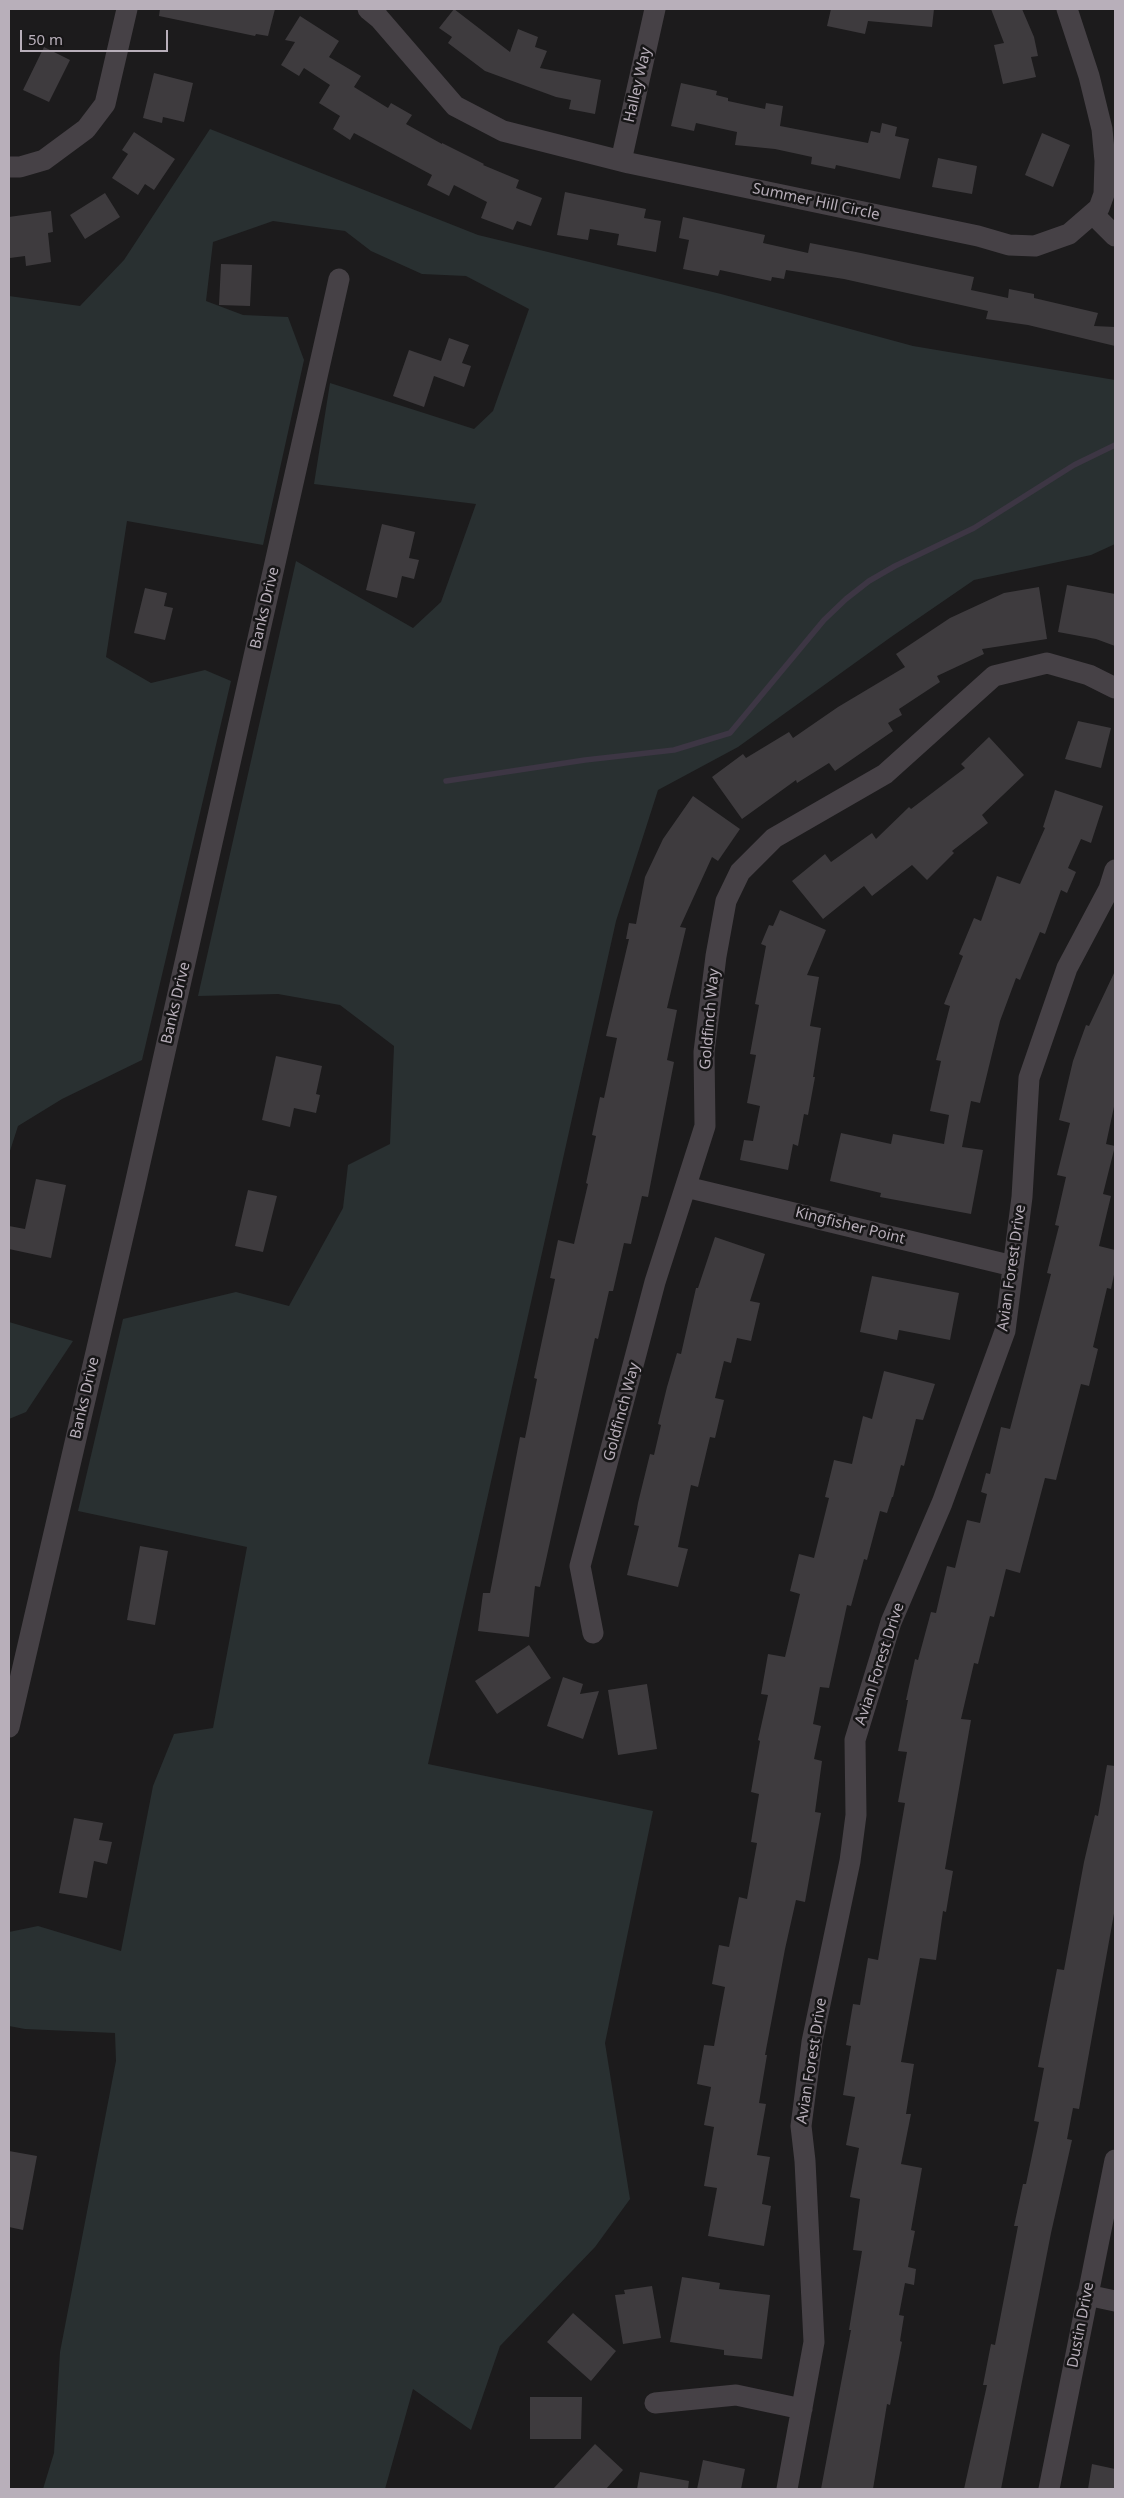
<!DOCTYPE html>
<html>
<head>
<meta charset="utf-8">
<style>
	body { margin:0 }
	#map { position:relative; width:1124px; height:2498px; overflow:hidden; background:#1c1b1c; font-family:"Noto Sans",sans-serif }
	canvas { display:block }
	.frame { position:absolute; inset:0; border:10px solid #b8afba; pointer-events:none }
	.scale { position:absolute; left:20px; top:30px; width:148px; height:22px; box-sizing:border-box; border:2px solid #b8afba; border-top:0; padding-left:6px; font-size:15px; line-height:18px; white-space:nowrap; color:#b8afba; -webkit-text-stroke:4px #171617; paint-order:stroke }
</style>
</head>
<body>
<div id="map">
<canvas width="1124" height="2498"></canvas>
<div class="frame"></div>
<div class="scale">50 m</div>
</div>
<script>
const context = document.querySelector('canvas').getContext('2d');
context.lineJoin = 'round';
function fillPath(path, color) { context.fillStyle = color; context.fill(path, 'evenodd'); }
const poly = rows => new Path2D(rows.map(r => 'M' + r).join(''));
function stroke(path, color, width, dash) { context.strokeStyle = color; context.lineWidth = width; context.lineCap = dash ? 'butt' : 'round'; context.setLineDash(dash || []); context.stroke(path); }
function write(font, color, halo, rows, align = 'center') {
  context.font = font + ' "Noto Sans",sans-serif'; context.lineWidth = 5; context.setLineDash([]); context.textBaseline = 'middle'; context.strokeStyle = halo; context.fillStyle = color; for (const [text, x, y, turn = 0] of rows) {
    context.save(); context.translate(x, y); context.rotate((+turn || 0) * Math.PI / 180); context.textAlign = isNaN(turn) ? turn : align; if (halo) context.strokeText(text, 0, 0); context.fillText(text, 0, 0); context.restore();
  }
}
const green = poly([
	[210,129,478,235,721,294,913,346,1115,380,1115,544,1091,555,974,580,891,637,738,747,658,790,616,921,428,1764,653,1811,605,2043,630,2199,595,2247,500,2346,471,2430,413,2389,385,2489,43,2489,54,2453,60,2352,116,2061,115,2033,25,2029,9,2026,9,1932,38,1926,121,1951,153,1786,174,1734,213,1728,247,1547,78,1511,123,1319,236,1292,289,1306,343,1208,348,1165,390,1144,394,1046,340,1005,278,994,198,996,296,561,413,628,441,602,476,504,314,484,330,383,474,429,493,411,529,309,466,276,422,274,371,251,345,231,273,221,213,242,206,301,243,315,288,317,304,360,263,545,127,521,106,657,151,683,205,670,231,681,142,1060,62,1099,18,1126,9,1154,9,296,80,306,124,260],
	[9,1322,73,1341,26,1412,9,1419]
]);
const stream = poly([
	[446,781,585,760,674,750,730,733,824,620,846,599,869,581,895,566,974,528,1074,465,1115,445]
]);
const building = poly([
	[160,9,275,9,268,36,256,34,255,36,159,16],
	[454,9,510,52,518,29,538,37,535,47,547,51,540,68,601,80,595,114,569,109,571,100,556,97,485,71,448,43,452,37,439,28],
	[831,9,934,9,932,27,868,21,865,34,827,26],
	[991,9,1022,9,1034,37,1038,56,1031,57,1036,77,1003,84,994,45,1004,43],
	[300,16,339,41,329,57,361,76,354,87,388,108,391,103,412,115,406,124,442,144,442,143,484,164,483,165,519,180,516,188,542,198,531,226,517,221,513,230,481,218,487,202,454,185,449,196,427,185,432,175,354,133,350,140,333,129,340,116,319,103,330,85,304,68,299,76,281,65,295,42,285,40],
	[44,47,70,60,49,102,23,90],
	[154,73,193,83,184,122,163,117,162,123,143,118],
	[681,83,717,91,716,95,728,98,728,101,765,109,766,103,783,106,780,126,868,143,871,131,880,133,882,123,897,127,895,136,909,139,900,179,836,165,835,169,811,164,812,157,775,149,735,145,737,132,696,123,694,131,671,126],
	[134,132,175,159,154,190,145,184,138,195,112,178,128,154,122,150],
	[1042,133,1070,145,1053,187,1025,175],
	[938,158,977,166,972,194,932,187],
	[565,192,646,209,644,218,661,221,656,252,617,245,619,234,590,229,588,240,557,235],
	[105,193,120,217,85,239,70,215],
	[51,211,53,232,48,233,51,262,26,266,25,256,10,258,9,217],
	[683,217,765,235,763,243,808,253,810,243,861,253,974,277,971,290,1008,298,1009,289,1034,294,1034,298,1098,313,1094,326,1115,327,1115,346,1028,325,986,319,988,311,844,279,786,270,784,279,772,277,771,281,720,270,718,276,683,269,689,240,679,238],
	[221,264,252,265,250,306,219,305],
	[449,338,469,345,462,363,471,366,464,387,434,376,424,407,393,396,409,350,441,361],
	[382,524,415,532,409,558,419,560,414,579,402,576,397,598,366,590],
	[1067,585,1115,594,1115,646,1096,639,1058,632],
	[1039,587,1047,639,982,649,984,654,937,676,940,682,899,709,902,715,888,723,893,731,835,771,829,763,797,783,796,780,742,819,712,777,743,754,746,758,789,732,793,738,838,707,905,667,896,654,950,618,1004,593],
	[145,588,167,593,164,606,173,608,165,640,134,633],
	[1078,721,1111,728,1101,768,1065,759],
	[989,737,1024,775,982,815,988,823,952,851,954,853,927,880,912,865,872,896,864,886,823,919,792,881,825,854,831,862,872,833,876,839,909,807,911,809,965,768,961,764],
	[1055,790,1103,806,1091,843,1081,839,1068,868,1076,872,1067,893,1061,890,1045,934,1040,932,1020,980,1016,978,1000,1021,980,1103,971,1101,962,1147,983,1150,971,1214,880,1197,881,1193,830,1181,841,1133,891,1144,893,1134,944,1144,949,1115,930,1111,941,1061,936,1060,950,1006,944,1004,963,956,959,954,974,918,981,921,997,876,1020,884,1045,828,1043,827],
	[693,796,740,829,718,861,712,857,680,927,686,928,667,1008,677,1010,667,1060,674,1062,648,1197,642,1196,631,1244,624,1243,613,1291,609,1291,598,1339,595,1338,540,1587,535,1586,529,1637,478,1631,483,1593,490,1593,520,1437,525,1438,537,1379,534,1378,555,1279,550,1278,558,1240,574,1244,588,1184,586,1183,596,1136,592,1135,600,1097,604,1098,617,1038,606,1036,629,939,626,939,629,923,636,924,645,877,663,839],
	[780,910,826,930,807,975,819,977,810,1026,821,1028,813,1077,815,1077,808,1115,804,1114,798,1146,793,1144,788,1170,740,1160,744,1140,753,1141,760,1106,747,1103,756,1055,750,1054,759,1005,755,1004,766,946,761,944,769,925,773,926],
	[1115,971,1115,1102,1106,1144,1115,1146,1103,1194,1111,1196,1099,1246,1115,1250,1115,1270,1111,1289,1107,1288,1093,1347,1098,1349,1089,1386,1081,1384,1056,1480,1045,1478,1020,1573,1006,1569,994,1617,990,1616,978,1664,974,1663,961,1719,971,1720,945,1869,953,1871,946,1912,943,1911,936,1960,920,1958,901,2062,914,2064,906,2114,911,2114,901,2164,922,2168,911,2230,915,2231,908,2267,916,2269,914,2285,905,2283,899,2315,904,2316,900,2341,902,2342,890,2405,887,2404,873,2489,821,2489,851,2330,849,2330,862,2251,853,2250,860,2199,850,2197,859,2148,846,2145,855,2097,843,2095,851,2046,846,2045,853,2004,860,2005,868,1958,878,1960,905,1803,898,1802,907,1752,898,1751,908,1700,906,1700,915,1659,918,1660,931,1612,936,1613,947,1566,955,1568,967,1520,980,1523,987,1494,981,1492,986,1473,990,1474,1001,1427,1010,1429,1051,1274,1047,1273,1059,1226,1055,1225,1066,1177,1057,1175,1070,1123,1059,1120,1073,1061,1086,1025,1089,1026],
	[276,1056,322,1066,316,1094,320,1095,316,1113,294,1108,290,1127,262,1120],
	[36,1179,66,1185,51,1258,9,1249,9,1226,25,1229],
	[248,1190,277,1196,263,1252,235,1246],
	[715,1237,765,1254,750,1301,760,1303,751,1341,737,1338,731,1363,724,1361,715,1398,724,1400,715,1438,710,1437,698,1487,691,1485,678,1547,688,1549,678,1587,627,1575,639,1526,634,1525,638,1503,650,1454,654,1455,661,1425,658,1424,667,1387,677,1353,681,1354,696,1288,698,1288],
	[872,1276,959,1293,950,1340,899,1330,897,1340,860,1332],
	[884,1371,935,1384,923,1420,916,1419,904,1466,901,1465,893,1497,892,1497,887,1513,880,1511,867,1560,864,1559,851,1606,847,1605,829,1688,820,1687,813,1724,821,1726,814,1759,822,1761,815,1812,821,1813,805,1902,796,1900,785,1949,765,2055,767,2055,759,2103,766,2104,757,2155,770,2157,762,2204,771,2206,764,2246,708,2236,717,2188,704,2186,714,2127,704,2125,711,2087,697,2084,704,2045,714,2046,725,1987,712,1984,719,1945,729,1947,739,1897,747,1899,757,1843,751,1842,759,1794,751,1792,760,1741,758,1740,768,1695,761,1694,768,1654,785,1657,800,1594,790,1591,799,1554,814,1558,829,1498,825,1497,834,1460,852,1464,863,1416,872,1419],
	[140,1546,168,1551,155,1625,127,1620],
	[529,1645,551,1678,497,1714,475,1681],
	[563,1677,583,1684,580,1694,599,1691,583,1739,547,1726],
	[647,1684,657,1749,618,1755,608,1690],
	[1107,1765,1115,1766,1115,1908,1079,2109,1073,2108,1067,2139,1072,2140,1051,2233,1001,2489,964,2489,987,2385,983,2385,991,2344,995,2345,1018,2226,1014,2226,1023,2184,1026,2184,1039,2122,1034,2121,1044,2068,1038,2067,1057,1969,1064,1970,1084,1862,1095,1815,1098,1816],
	[74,1818,103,1823,99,1840,112,1842,107,1864,94,1861,87,1898,59,1893],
	[9,2151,37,2156,23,2230,9,2227],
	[682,2277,720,2283,719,2289,770,2295,762,2359,724,2355,724,2350,670,2342],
	[652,2286,661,2338,623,2344,615,2295,625,2294,624,2290],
	[573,2313,616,2351,591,2381,547,2342],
	[530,2397,582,2397,581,2439,530,2439],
	[595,2444,623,2470,606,2489,553,2489],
	[703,2460,745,2469,741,2489,697,2489],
	[1092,2464,1115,2469,1115,2489,1088,2489],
	[640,2472,689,2481,688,2489,637,2489]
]);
const minor = poly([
	[368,9,379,18,455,106,503,131,629,163,978,236,1009,245,1035,246,1069,234,1099,208,1104,194,1105,161,1102,129,1089,76,1067,9],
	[621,161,655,9],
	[9,167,20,167,44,160,86,129,105,104,127,9],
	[1093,214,1115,236],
	[686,1187,1013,1266],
	[593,1633,580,1566,655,1282,705,1126,704,1052,716,956,726,901,740,872,774,838,885,774,994,676,1047,663,1089,675,1115,688],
	[9,1727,134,1189,339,279],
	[1087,2295,1115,2301],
	[655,2403,736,2395,802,2409],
	[787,2489,814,2342,805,2161,801,2126,812,2042,850,1861,856,1815,855,1740,891,1622,942,1503,1005,1331,1022,1197,1029,1078,1067,968,1109,889,1115,870],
	[1049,2489,1115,2160]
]);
const streetNames = [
	["Halley Way",638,85,-77],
	["Summer Hill Circle",816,202,12],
	["Banks Drive",265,608,-77],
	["Banks Drive",176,1003,-77],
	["Goldfinch Way",710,1019,-85],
	["Kingfisher Point",850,1226,14],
	["Avian Forest Drive",1012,1268,-82],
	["Banks Drive",85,1398,-77],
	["Goldfinch Way",622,1412,-75],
	["Avian Forest Drive",880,1664,-72],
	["Avian Forest Drive",812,2061,-81],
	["Dustin Drive",1081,2325,-79]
];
fillPath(green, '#293031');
stroke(stream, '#3d3644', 5.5);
fillPath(building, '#3e3b3e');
stroke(minor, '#464146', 21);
write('15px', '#b8afba', '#171617', streetNames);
</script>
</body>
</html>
